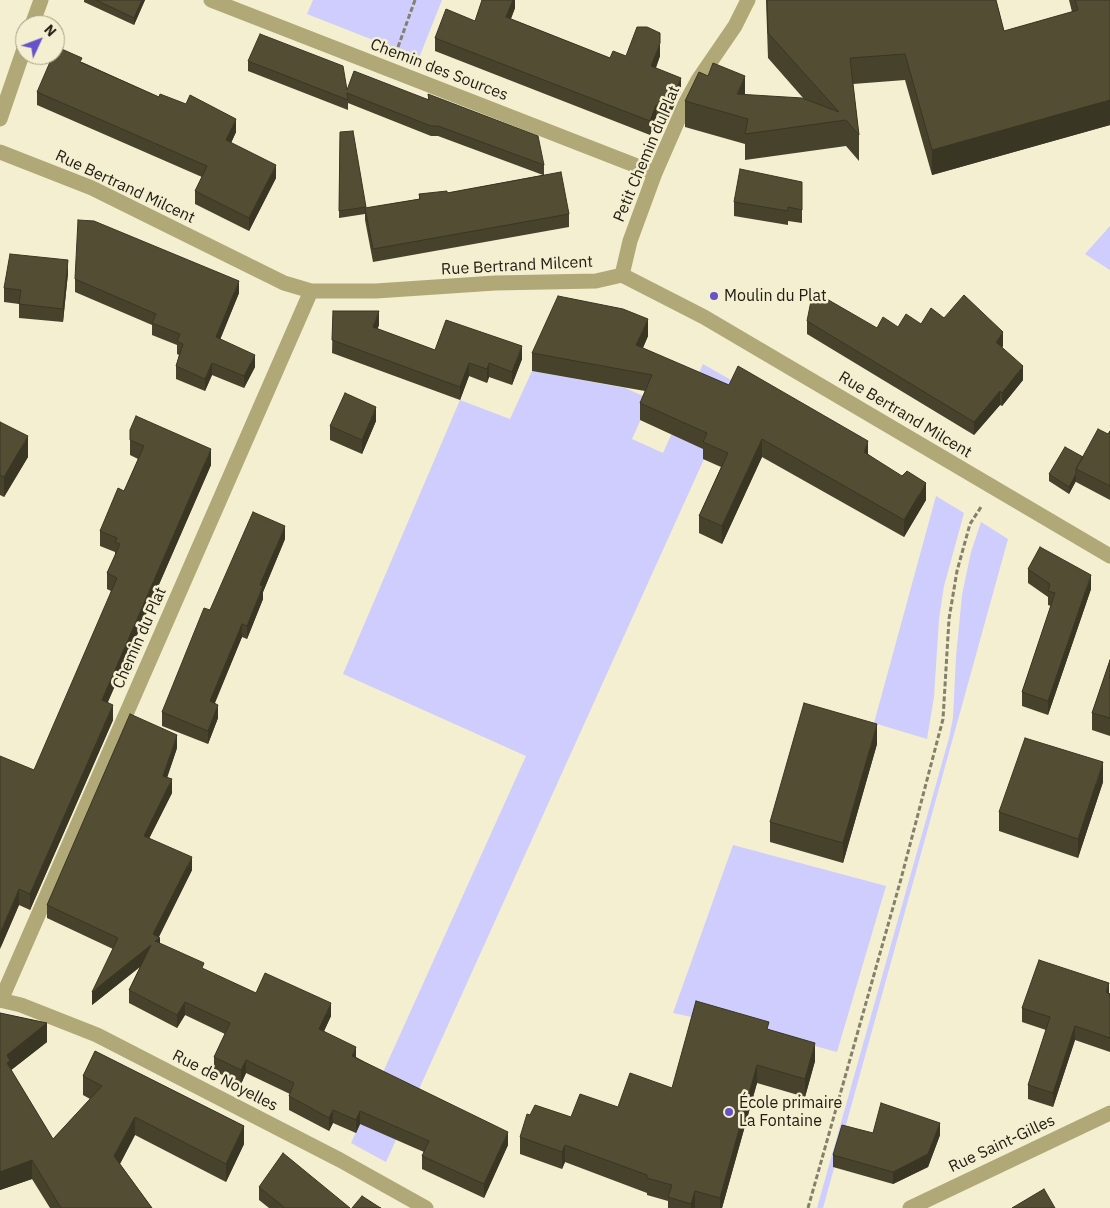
<!DOCTYPE html>
<html>
<head>
<meta charset="utf-8">
<style>
	body { margin:0 }
	#map { position:relative; width:1110px; height:1208px; overflow:hidden; background:#f3efd0; font-family:"IBM Plex Sans",sans-serif }
	canvas { display:block }
	.north { position:absolute; left:15px; top:15px; width:50px; height:50px; box-sizing:border-box; background:#f3efd0; border:1px solid #9f9c85; border-radius:50%; rotate:47deg; font-size:14px; font-weight:700; line-height:20px; text-align:center; color:#222015 }
	.north::after { content:''; display:block; margin:auto; width:18px; height:22px; background:#6752cb; clip-path:polygon(50% 0,100% 100%,50% 72%,0 100%) }
</style>
</head>
<body>
<div id="map">
<canvas width="1110" height="1208"></canvas>
<div class="north">N</div>
</div>
<script>
const context = document.querySelector('canvas').getContext('2d');
context.lineJoin = 'round';
function fillPath(path, color) { context.fillStyle = color; context.fill(path, 'evenodd'); }
const poly = rows => new Path2D(rows.map(r => 'M' + r).join(''));
function stroke(path, color, width, dash) { context.strokeStyle = color; context.lineWidth = width; context.lineCap = dash ? 'butt' : 'round'; context.setLineDash(dash || []); context.stroke(path); }
function write(font, color, halo, rows, align = 'center') {
  context.font = font + ' "IBM Plex Sans",sans-serif'; context.lineWidth = 5; context.setLineDash([]); context.textBaseline = 'middle'; context.strokeStyle = halo; context.fillStyle = color; for (const [text, x, y, turn = 0] of rows) {
    context.save(); context.translate(x, y); context.rotate((+turn || 0) * Math.PI / 180); context.textAlign = isNaN(turn) ? turn : align; if (halo) context.strokeText(text, 0, 0); context.fillText(text, 0, 0); context.restore();
  }
}
const green = poly([
	[313,0,442,0,419,58,307,14],
	[1110,226,1110,270,1085,254],
	[703,364,738,384,386,1162,351,1143,526,756,343,674,460,400,510,419,532,371,625,388,650,399,632,439,663,453],
	[936,496,964,513,944,586,939,619,934,697,927,739,874,723],
	[981,522,1008,539,823,1208,817,1208,949,738,953,718,956,657,962,595,971,552],
	[733,845,886,886,837,1052,771,1034,673,1013]
]);
const path = poly([
	[398,47,415,0],
	[808,1208,901,879,943,719,949,619,957,571,970,524,981,507]
]);
const minor = poly([
	[211,0,655,173],
	[32,25,41,0],
	[0,119,25,46],
	[0,152,92,188,284,283,311,291,376,291,495,283,596,281,622,275,704,317,1110,556],
	[622,275,630,241,655,173,686,102,698,80,735,26,748,0],
	[1,1000,311,291],
	[910,1208,1110,1113]
]);
const tertiary = poly([
	[0,1000,21,1005,97,1035,340,1160,426,1208]
]);
const wall = poly([
	[84,0,145,0,134,25,84,2],
	[515,0,515,8,511,19,610,58,626,56,660,56,656,68,681,91,667,121,656,118,650,135,435,51,435,38,475,21],
	[766,0,996,0,1004,31,1072,12,1069,0,1110,0,1110,125,932,175,905,80,853,84,859,135,859,161,846,146,745,160,745,144,685,127,685,101,745,95,804,99,768,58],
	[248,61,347,90,428,99,428,94,544,165,544,175,569,214,569,227,373,262,365,220,365,214,339,218,340,132,366,208,419,199,419,194,447,193,543,175,438,136,431,136,348,103,348,110,248,71],
	[82,62,236,132,231,143,276,178,249,231,195,204,195,191,202,177,37,105,37,92],
	[802,182,802,223,788,221,788,225,734,216,734,202],
	[68,273,63,322,19,318,19,304,4,302,4,288],
	[75,279,239,293,220,339,255,367,244,388,212,375,205,391,176,379,176,366,179,355,177,354,177,345,152,335,152,325,75,292],
	[333,311,379,325,377,329,435,350,522,359,512,385,489,377,487,383,469,376,460,400,332,353],
	[944,318,1003,346,1002,347,1023,380,1002,406,1000,405,974,435,807,334,807,321,877,328,898,327,921,324],
	[648,336,643,348,868,454,926,500,904,537,762,457,722,544,699,533,699,516,721,467,703,459,703,449,640,420,640,403,645,391,532,371,532,353],
	[376,421,362,454,330,440,330,426],
	[0,422,28,457,4,497,0,495],
	[1110,431,1110,500,1076,482,1076,481,1069,494,1049,481,1049,474,1083,457,1108,434],
	[130,440,211,465,108,702,113,720,30,910,19,905,0,949,111,591,107,589,107,573,115,557,115,552,100,546,100,531,124,491,138,459,130,455],
	[285,539,263,592,263,599,247,639,242,637,215,703,218,718,208,744,162,726,162,712,210,610],
	[1028,569,1091,589,1048,715,1022,706,1022,692,1051,606,1048,605,1048,597,1028,583],
	[1110,660,1110,736,1092,730,1092,713],
	[877,744,843,863,770,842,770,822],
	[177,748,167,778,172,793,149,838,192,870,159,937,160,944,204,970,256,993,331,1016,324,1031,356,1057,508,1145,484,1198,422,1169,422,1156,424,1152,360,1124,356,1133,333,1123,329,1131,289,1110,289,1096,290,1094,246,1073,241,1084,214,1071,214,1057,225,1034,185,1015,177,1028,129,1003,129,990,140,967,92,1005,113,949,47,918,47,905],
	[1103,782,1078,858,999,831,999,812],
	[1109,993,1110,994,1110,1052,1075,1040,1053,1107,1028,1099,1028,1085,1046,1030,1022,1022,1022,1008],
	[0,1013,47,1023,47,1042,11,1070,53,1139,90,1099,83,1095,83,1076,95,1051,244,1126,244,1144,226,1182,135,1135,120,1164,152,1208,50,1208,32,1179,0,1190],
	[769,1030,815,1061,805,1097,757,1083,722,1208,668,1208,668,1201,647,1195,647,1193,565,1162,562,1169,520,1154,520,1137,530,1115,571,1117,618,1107,672,1088],
	[873,1133,940,1135,928,1167,893,1184,833,1167,833,1155],
	[259,1187,350,1208,269,1208,259,1200]
]);
const shadedWall = poly([
	[142,0,145,0,134,25,134,18],
	[513,0,515,0,515,8,506,30,506,17],
	[660,43,660,56,651,79,651,66],
	[745,76,745,102,737,94],
	[681,78,681,91,667,121,667,108],
	[1110,100,1110,125,932,175,932,150],
	[656,105,656,118,650,135,650,121],
	[236,119,236,132,226,154,226,140],
	[276,165,276,178,249,231,249,218],
	[68,260,68,273,63,322,63,309],
	[239,281,239,293,216,350,216,337],
	[379,311,379,325,373,341,373,327],
	[648,319,648,336,636,363,636,345],
	[1003,332,1003,346,996,355,996,342],
	[522,346,522,359,512,385,512,372],
	[255,355,255,367,244,388,244,376],
	[212,363,212,375,205,391,205,379],
	[469,363,469,376,460,400,460,387],
	[489,363,489,377,487,383,487,369],
	[1023,366,1023,380,1002,406,1002,393],
	[1000,391,1000,405,974,435,974,422],
	[376,407,376,421,362,454,362,440],
	[28,436,28,457,4,497,4,477],
	[762,439,762,457,722,544,722,526],
	[868,441,868,459,864,452],
	[211,449,211,465,102,715,102,700],
	[1076,474,1076,481,1069,494,1069,487],
	[926,483,926,500,904,537,904,520],
	[285,526,285,539,263,592,263,599,247,639,247,626,260,585],
	[1091,575,1091,589,1048,715,1048,701],
	[242,624,242,637,210,714,210,701],
	[113,705,113,720,30,910,30,894],
	[218,705,218,718,208,744,208,731],
	[877,724,877,744,843,863,843,843],
	[177,735,177,748,163,789,163,776],
	[1103,762,1103,782,1078,858,1078,839],
	[172,779,172,793,144,849,144,836],
	[192,857,192,870,157,940,160,938,160,951,155,943,153,934],
	[19,889,19,905,0,949,0,933],
	[151,945,151,958,92,1005,92,992],
	[1109,983,1109,997,1106,992],
	[185,1002,185,1015,177,1028,177,1015],
	[331,1003,331,1016,319,1042,319,1029],
	[47,1023,47,1042,10,1071,7,1082,7,1055],
	[1075,1026,1075,1040,1053,1107,1053,1093],
	[815,1043,815,1061,805,1097,805,1079],
	[356,1047,356,1060,352,1056],
	[246,1060,246,1073,241,1084,241,1070],
	[757,1065,757,1083,722,1208,720,1208,720,1198],
	[333,1110,333,1123,329,1131,329,1118],
	[360,1111,360,1124,356,1133,356,1120],
	[135,1117,135,1135,114,1175,114,1156],
	[940,1123,940,1135,928,1167,893,1184,893,1172],
	[244,1126,244,1144,226,1182,226,1164],
	[508,1132,508,1145,484,1198,484,1184],
	[565,1145,565,1162,562,1169,562,1152],
	[32,1160,32,1179,0,1190,0,1172],
	[695,1191,695,1208,691,1208,691,1204]
]);
const building = poly([
	[96,0,142,0,134,18,96,0],
	[482,0,513,0,506,17,610,58,613,51,626,56,637,27,647,27,660,33,660,43,651,66,681,78,667,108,656,105,650,121,435,38,446,9,475,21,482,0],
	[767,0,996,0,1004,31,1078,10,1075,0,1110,0,1110,100,932,150,905,54,850,58,859,135,846,120,745,134,748,119,685,101,699,72,708,76,713,63,745,76,737,94,802,98,839,112,768,33,767,0],
	[260,34,343,66,347,90,354,71,429,100,428,94,538,136,544,165,438,126,431,126,347,93,348,100,248,61,260,34],
	[57,47,82,58,80,62,159,97,160,94,186,104,190,95,236,119,226,140,276,165,249,218,195,191,207,166,37,92,53,55,55,55,55,51,57,47],
	[353,131,366,207,339,211,340,132,353,131],
	[740,169,802,182,802,210,788,207,788,211,734,202,740,169],
	[561,172,569,214,373,249,365,208,420,199,419,194,447,191,447,193,561,172],
	[78,220,94,221,239,281,216,337,255,355,244,376,212,363,205,379,176,366,183,344,177,341,180,334,152,323,156,314,75,279,78,220],
	[10,254,68,260,63,309,19,304,21,290,4,288,10,254],
	[813,291,877,328,883,317,898,327,906,314,921,324,931,308,944,318,964,295,1003,332,996,342,1023,366,1002,393,1000,391,974,422,807,321,813,291],
	[558,296,623,309,648,319,636,345,729,385,738,366,868,441,864,452,902,476,907,471,926,483,904,520,762,439,722,526,699,516,728,453,703,442,707,433,640,403,652,375,532,353,558,296],
	[333,311,379,311,373,327,435,350,446,320,522,346,512,372,489,363,487,369,469,363,460,387,332,340,333,311],
	[345,393,376,407,362,440,330,426,345,393],
	[136,416,211,449,102,700,113,705,30,894,19,889,0,933,0,756,34,770,117,578,107,573,120,544,115,542,117,538,100,531,118,488,124,491,144,446,130,440,130,430,136,416],
	[0,422,28,436,4,477,0,475,0,422],
	[1098,429,1108,434,1110,431,1110,486,1076,469,1098,429],
	[1065,447,1083,457,1076,469,1076,474,1069,487,1049,474,1065,447],
	[253,512,285,526,260,585,263,586,247,626,242,624,210,701,218,705,208,731,162,712,204,608,210,610,253,512],
	[1040,547,1091,575,1048,701,1022,692,1055,593,1048,591,1050,584,1028,569,1040,547],
	[1110,660,1110,718,1092,713,1110,660],
	[804,703,877,724,843,843,770,822,804,703],
	[130,714,177,735,163,776,172,779,144,836,192,857,153,934,160,938,155,941,204,963,202,968,256,993,265,973,331,1003,319,1029,356,1047,352,1056,508,1132,484,1184,422,1156,429,1141,360,1111,356,1120,333,1110,329,1118,289,1096,294,1083,246,1060,241,1070,214,1057,230,1023,185,1002,177,1015,129,990,151,945,92,992,118,938,47,905,130,714],
	[1025,738,1103,762,1078,839,999,812,1025,738],
	[1039,960,1109,983,1106,992,1110,994,1110,1038,1075,1026,1053,1093,1028,1085,1050,1017,1022,1008,1039,960],
	[696,1001,769,1022,767,1029,815,1043,805,1079,757,1065,720,1198,695,1191,691,1204,668,1197,672,1185,647,1178,647,1175,565,1145,562,1152,520,1137,527,1114,530,1115,535,1105,571,1117,580,1094,618,1107,630,1073,672,1088,696,1001],
	[0,1013,47,1023,7,1055,10,1061,7,1063,53,1139,102,1086,83,1076,95,1051,244,1126,226,1164,135,1117,114,1156,152,1208,61,1208,32,1160,0,1172,0,1013],
	[881,1103,940,1123,928,1154,893,1172,833,1155,842,1125,873,1133,881,1103],
	[283,1153,350,1208,285,1208,259,1187,283,1153],
	[1044,1189,1055,1208,1012,1208,1044,1189],
	[362,1196,379,1207,381,1208,352,1208,362,1196]
]);
const markers = [
	[714,296,5,"#6752cb"],
	[729,1112,5,"#6752cb"]
];
const streetNames = [
	["Chemin des Sources",439,70,21],
	["Petit Chemin du Plat",647,154,-67],
	["Rue Bertrand Milcent",125,187,25],
	["Rue Bertrand Milcent",517,266,-3],
	["Rue Bertrand Milcent",905,415,31],
	["Chemin du Plat",140,638,-66],
	["Rue de Noyelles",225,1081,27],
	["Rue Saint-Gilles",1002,1144,-25]
];
const poiNames = [
	["Moulin du Plat",724,296],
	["École primaire",739,1103],
	["La Fontaine",739,1121]
];
fillPath(green, '#cecdfe');
stroke(path, '#83806c', 3, [5, 2.5]);
stroke(minor, '#b0a877', 15);
stroke(tertiary, '#b0a877', 15);
fillPath(wall, '#47422c');
fillPath(shadedWall, '#393624');
fillPath(building, '#524d33');
stroke(building, '#393624', 1);
for (const [x, y, r, color] of markers) { const dot = new Path2D(); dot.arc(x, y, r, 0, 2 * Math.PI); context.fillStyle = color; context.fill(dot); stroke(dot, '#f3efd0', 2); }
write('16px', '#222015', '#f3efd0', streetNames);
write('16px', '#222015', '#f3efd0', poiNames, 'left');
</script>
</body>
</html>
